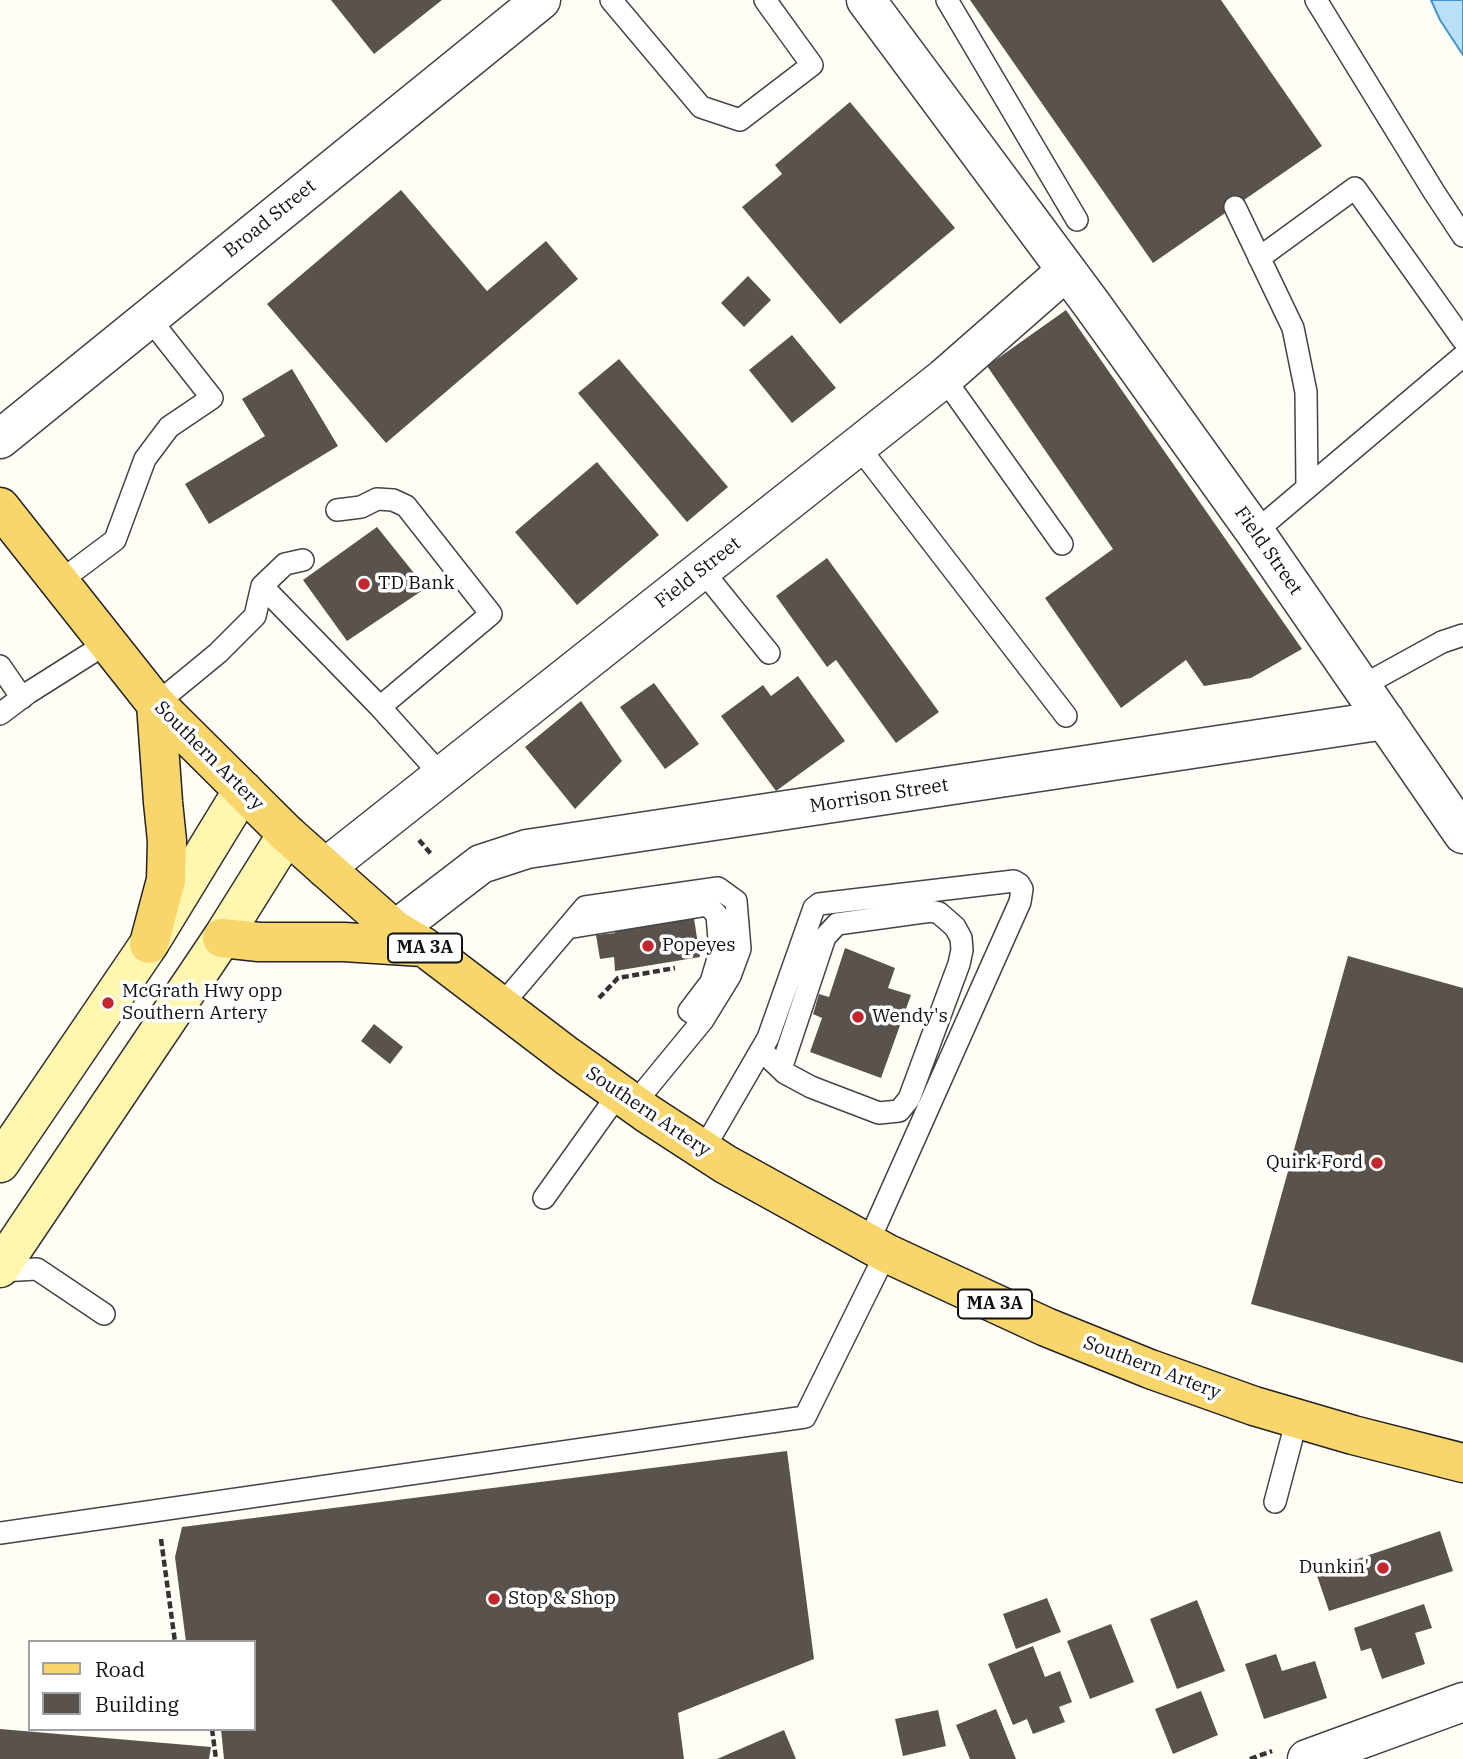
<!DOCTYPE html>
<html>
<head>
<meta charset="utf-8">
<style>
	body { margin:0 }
	#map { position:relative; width:1463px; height:1759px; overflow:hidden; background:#fffdf5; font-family:"IBM Plex Serif",serif }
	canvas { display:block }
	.legend { position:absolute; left:28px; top:1640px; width:228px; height:91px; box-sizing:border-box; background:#fff; border:2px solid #a0a0a0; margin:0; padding:9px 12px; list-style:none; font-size:21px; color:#111 }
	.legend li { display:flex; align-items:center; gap:14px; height:35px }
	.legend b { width:35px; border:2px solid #a0a0a0 }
</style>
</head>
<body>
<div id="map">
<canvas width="1463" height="1759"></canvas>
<ul class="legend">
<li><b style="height:9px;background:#f9d66b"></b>Road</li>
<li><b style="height:19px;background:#5a524d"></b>Building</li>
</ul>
</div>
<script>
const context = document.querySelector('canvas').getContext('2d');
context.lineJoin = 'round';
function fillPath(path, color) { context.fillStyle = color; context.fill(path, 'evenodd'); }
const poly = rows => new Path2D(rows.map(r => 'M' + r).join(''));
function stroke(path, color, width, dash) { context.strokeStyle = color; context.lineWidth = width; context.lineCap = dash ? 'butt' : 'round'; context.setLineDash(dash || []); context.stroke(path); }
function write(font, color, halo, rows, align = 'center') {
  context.font = font + ' "IBM Plex Serif",serif'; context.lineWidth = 7; context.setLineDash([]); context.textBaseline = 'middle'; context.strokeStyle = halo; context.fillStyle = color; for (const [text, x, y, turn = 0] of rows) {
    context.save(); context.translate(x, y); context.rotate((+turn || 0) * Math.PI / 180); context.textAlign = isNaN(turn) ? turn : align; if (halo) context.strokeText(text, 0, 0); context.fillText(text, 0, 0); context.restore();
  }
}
const water = poly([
	[1431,0,1463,0,1463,55,1440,20,1431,0]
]);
const building = poly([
	[331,0,442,0,374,54],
	[970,0,1221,0,1322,146,1153,263],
	[850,102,955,228,840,324,742,207,782,174,775,165],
	[401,190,487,291,546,241,578,279,386,443,267,304],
	[748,276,771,300,744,327,721,303],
	[1066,310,1302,649,1251,678,1204,686,1186,660,1121,708,1045,598,1113,549,987,366],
	[792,335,836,388,792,423,749,370],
	[619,359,728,487,687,522,578,393],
	[292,369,338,446,209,524,185,484,265,436,242,399],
	[597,462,659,535,577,605,515,532],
	[377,527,426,588,347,641,303,580],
	[827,558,939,712,896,743,836,660,827,667,776,596],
	[798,676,845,741,776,791,721,716,763,685,771,696],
	[654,683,699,744,665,769,620,707],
	[581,701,622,761,575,809,525,747],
	[693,912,700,957,615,971,614,957,600,959,596,935,615,933,614,924],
	[845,948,895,968,888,988,911,995,881,1078,810,1052,822,1018,813,1014,819,994,829,997],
	[1348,956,1463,988,1463,1363,1251,1304],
	[374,1024,403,1047,390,1064,361,1041],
	[787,1451,814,1659,678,1713,684,1759,224,1759,221,1729,254,1729,254,1642,186,1642,175,1557,182,1527],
	[1440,1531,1453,1571,1329,1611,1316,1573],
	[1047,1598,1061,1632,1016,1649,1003,1614],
	[1197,1600,1225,1671,1177,1689,1150,1619],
	[1424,1604,1432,1628,1415,1633,1425,1664,1382,1679,1371,1648,1361,1651,1354,1628],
	[1111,1624,1134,1682,1090,1699,1067,1641],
	[1033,1646,1045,1677,1060,1671,1072,1702,1059,1707,1065,1722,1033,1734,1027,1719,1013,1725,988,1664],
	[1276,1654,1282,1671,1315,1661,1327,1698,1264,1719,1245,1664],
	[1201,1691,1218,1735,1173,1754,1155,1709],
	[996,1709,1016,1759,970,1759,956,1725],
	[938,1710,946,1746,903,1756,895,1719],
	[0,1729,211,1747,209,1759,0,1759],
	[784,1730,796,1759,717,1759]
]);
const path = poly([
	[419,840,431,854],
	[599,998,618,978,675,968],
	[161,1539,175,1642],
	[212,1729,216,1759],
	[1250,1759,1272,1751]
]);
const service = poly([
	[611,0,701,107,740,120,812,65,765,0],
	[947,0,1077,220],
	[1316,0,1434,192,1463,236],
	[1235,207,1293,328,1306,392,1307,487],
	[1259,258,1355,188,1463,340],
	[944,378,1062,544],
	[858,446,1066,716],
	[337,510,361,507,377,499,393,500,406,506,491,614,380,707],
	[1255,532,1463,356],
	[702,570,769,653],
	[59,582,115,540,145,459,169,427,212,398,149,318],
	[262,586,380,707,441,775],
	[0,666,22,698],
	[1362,686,1442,642,1463,635],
	[156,704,218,653,255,616,262,586,285,564,303,560],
	[0,714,28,693,107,643],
	[567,928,708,905,717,915,720,952,711,982,689,1011,703,1020],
	[501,1006,585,907,718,888,736,901,740,949,730,976,703,1020,634,1104],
	[761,1050,785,1073,811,1087,879,1113,899,1111,909,1099,959,964,962,950,961,938,955,927,939,913,931,911,837,924,825,937,781,1069],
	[703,1150,768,1038,814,908,819,904,1014,881,1019,884,1022,889,1020,902,868,1243],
	[544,1198,619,1093],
	[0,1271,37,1269,104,1314],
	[1275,1502,1297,1419],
	[0,1533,805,1417,886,1253]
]);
const minor = poly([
	[866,0,1093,306,1255,532,1463,834],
	[0,439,541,0],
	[325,868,944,378,1066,271],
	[395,930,481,864,527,849,1385,720]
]);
const tertiary = poly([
	[1307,1759,1463,1702]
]);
const secondary = poly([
	[0,1163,149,944,243,790],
	[0,1268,222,938,287,834]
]);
const primary = poly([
	[0,507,156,704,287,834,395,930,424,947,567,1056,648,1114,725,1164,886,1253,1046,1327,1150,1369,1254,1406,1353,1435,1463,1463],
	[222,938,259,942,344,942,422,947],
	[149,944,166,880,167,841,163,802,156,704]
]);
const markers = [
	[364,584,7,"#c4262e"],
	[648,946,7,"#c4262e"],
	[108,1003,7,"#c4262e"],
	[858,1017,7,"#c4262e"],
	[1377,1163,7,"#c4262e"],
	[1383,1568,7,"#c4262e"],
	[494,1599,7,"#c4262e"]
];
const shields = [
	[425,948,74],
	[995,1304,74]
];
const shieldNames = [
	["MA 3A",425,948],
	["MA 3A",995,1304]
];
const streetNames = [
	["Broad Street",270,219,-39],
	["Field Street",1268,551,55],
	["Field Street",698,573,-38],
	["Southern Artery",209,756,45],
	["Morrison Street",879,796,-9],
	["Southern Artery",648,1112,34],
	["Southern Artery",1152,1368,21]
];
const poiNames = [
	["TD Bank",378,584],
	["Popeyes",662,946],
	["McGrath Hwy opp",122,992],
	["Southern Artery",122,1014],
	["Wendy's",872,1017],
	["Quirk Ford",1363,1163,"right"],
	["Dunkin'",1369,1568,"right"],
	["Stop & Shop",508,1599]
];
fillPath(water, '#b9e0f7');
stroke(water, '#3f96cf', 2);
fillPath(building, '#5a524d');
stroke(service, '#444', 24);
stroke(minor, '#444', 41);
stroke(tertiary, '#444', 41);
stroke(secondary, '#333', 41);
stroke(primary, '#222', 41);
stroke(path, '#333', 4.5, [7, 3.5]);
stroke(service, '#fff', 21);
stroke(minor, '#fff', 38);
stroke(tertiary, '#fff', 38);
stroke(secondary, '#fff6b0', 38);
stroke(primary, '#f9d66b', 38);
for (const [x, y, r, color] of markers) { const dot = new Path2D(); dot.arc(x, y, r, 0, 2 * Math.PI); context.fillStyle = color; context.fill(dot); stroke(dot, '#fff', 2.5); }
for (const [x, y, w] of shields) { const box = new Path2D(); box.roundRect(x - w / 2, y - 14.5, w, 29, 5); context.fillStyle = '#fff'; context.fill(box); stroke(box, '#111', 2); }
write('bold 18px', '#111', null, shieldNames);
write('19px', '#111', '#fff', streetNames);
write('19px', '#111', '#fff', poiNames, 'left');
</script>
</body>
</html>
